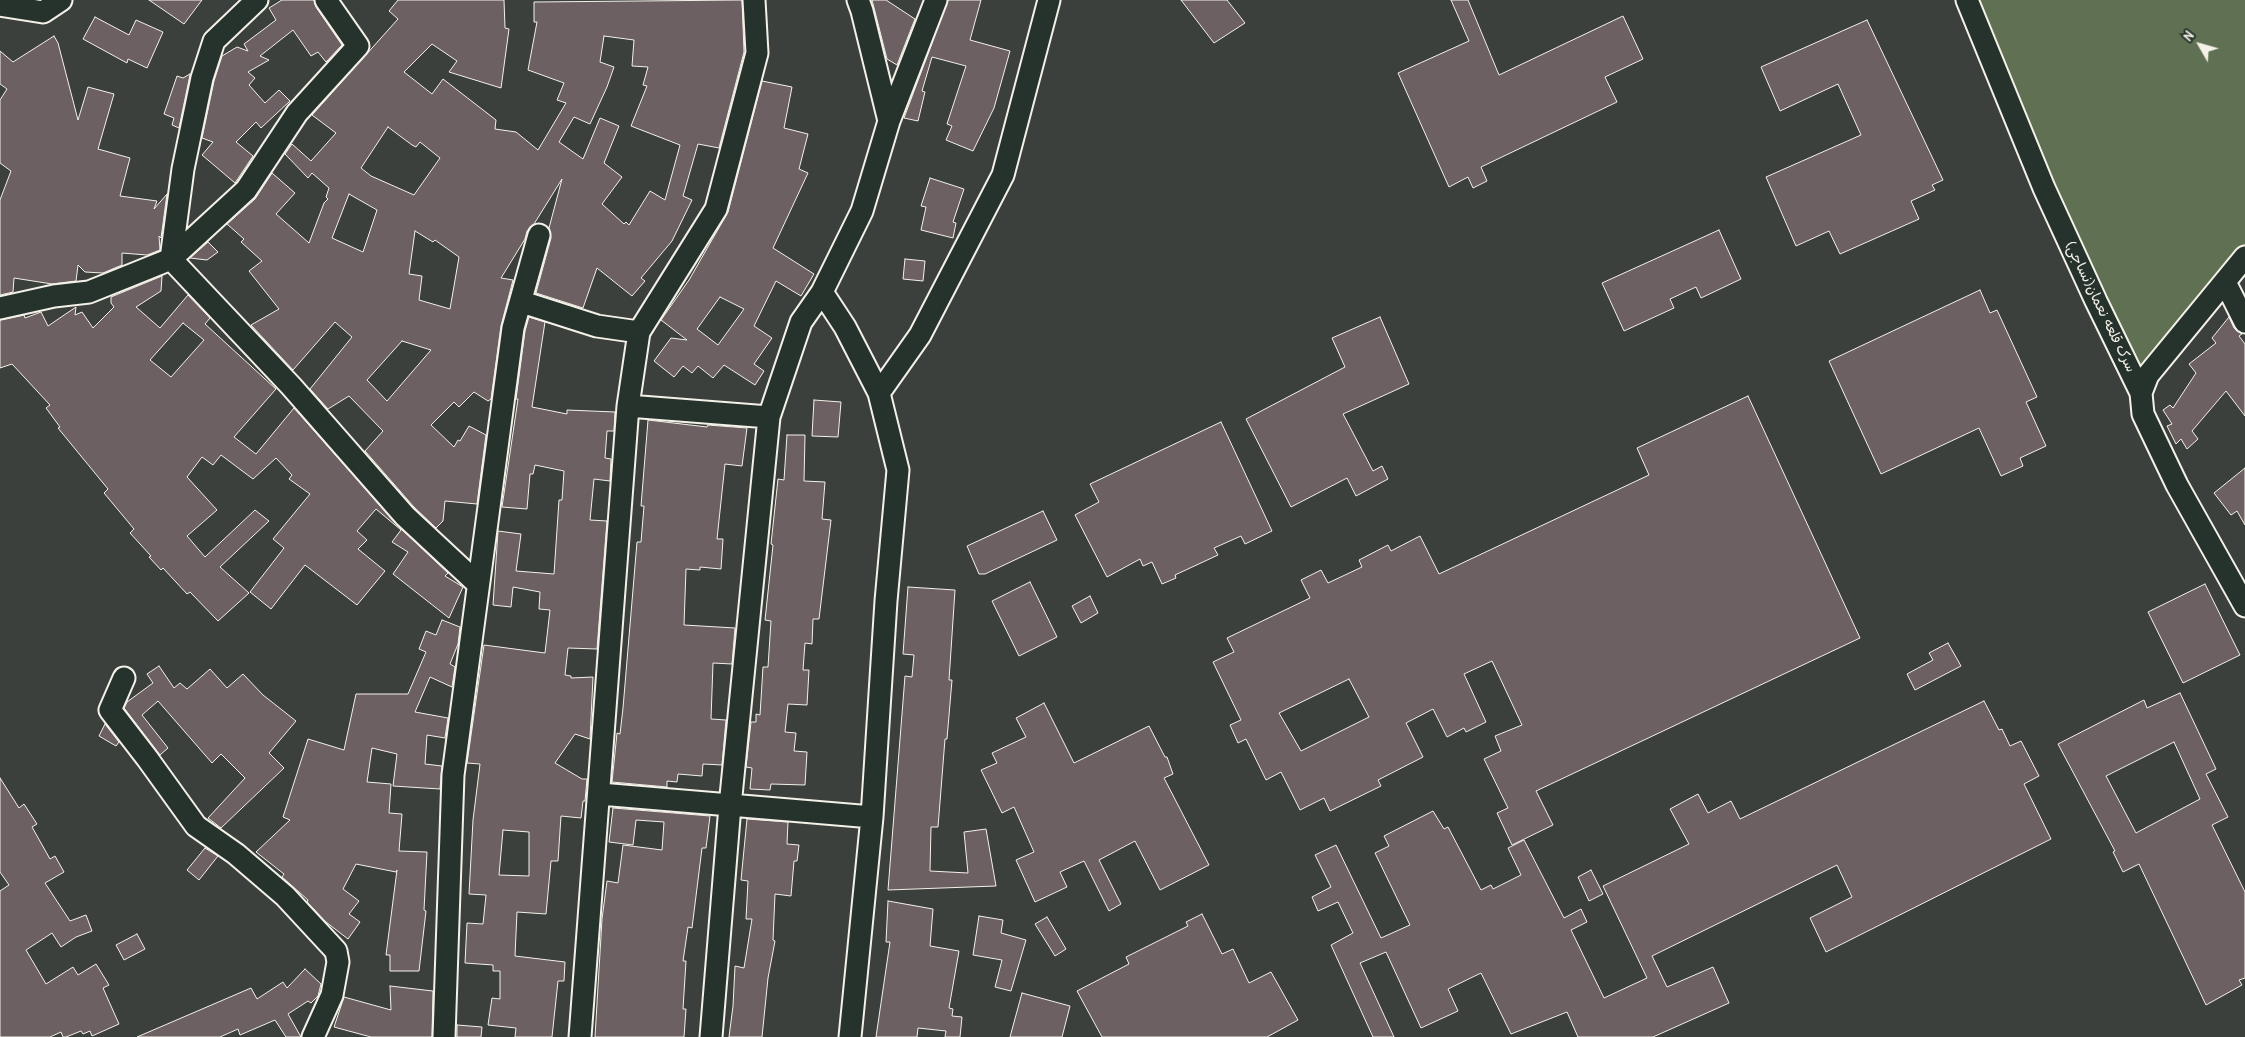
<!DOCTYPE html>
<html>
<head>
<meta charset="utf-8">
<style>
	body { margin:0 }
	#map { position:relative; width:2245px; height:1037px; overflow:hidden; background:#3b403d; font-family:"Patrick Hand",sans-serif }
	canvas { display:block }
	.north { position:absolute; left:2175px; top:20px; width:50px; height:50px; -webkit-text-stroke:4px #26332d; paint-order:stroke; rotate:308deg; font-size:14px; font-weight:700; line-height:20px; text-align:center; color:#f4f1e8 }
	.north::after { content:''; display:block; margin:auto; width:18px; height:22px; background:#f4f1e8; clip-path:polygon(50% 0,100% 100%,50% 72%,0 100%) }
</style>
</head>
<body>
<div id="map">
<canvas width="2245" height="1037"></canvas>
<div class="north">N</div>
</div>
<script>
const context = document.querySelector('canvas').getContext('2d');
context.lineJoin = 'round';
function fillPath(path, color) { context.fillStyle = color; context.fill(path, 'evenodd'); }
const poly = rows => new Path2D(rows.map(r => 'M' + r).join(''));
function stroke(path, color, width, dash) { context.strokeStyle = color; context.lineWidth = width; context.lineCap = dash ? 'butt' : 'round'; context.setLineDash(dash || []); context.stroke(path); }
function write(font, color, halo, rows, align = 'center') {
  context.font = font + ' "Patrick Hand","Playpen Sans Arabic",sans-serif'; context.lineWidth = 4; context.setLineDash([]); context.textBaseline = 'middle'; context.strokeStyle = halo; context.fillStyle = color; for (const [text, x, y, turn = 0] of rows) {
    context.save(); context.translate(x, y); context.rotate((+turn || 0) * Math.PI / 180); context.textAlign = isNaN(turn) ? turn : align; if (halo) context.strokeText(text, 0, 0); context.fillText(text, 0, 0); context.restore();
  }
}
const green = poly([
	[1967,0,2245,0,2245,257,2141,393]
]);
const building = poly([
	[149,0,202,0,184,24,149,0],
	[282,0,314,0,316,7,342,45,326,62,318,52,311,56,293,30,260,56,269,60,248,72,255,78,249,85,265,103,279,90,290,101,261,128,256,122,236,142,253,156,235,183,202,155,213,142,202,138,214,81,222,56,237,47,248,51,244,44,276,20,269,8,282,0],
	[398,0,504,0,505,28,509,29,501,88,449,72,457,61,432,44,404,72,432,94,443,79,496,120,495,129,516,132,538,150,566,103,557,100,564,83,528,70,537,22,534,22,534,2,742,0,744,52,719,148,698,144,683,196,692,200,672,241,641,278,645,281,632,296,597,268,583,308,536,293,551,238,549,228,562,179,534,224,527,231,525,239,501,278,513,280,501,326,491,399,488,401,474,392,459,407,454,402,431,425,454,447,458,440,460,441,469,426,486,435,477,504,445,501,443,521,436,528,414,507,365,451,383,431,349,396,328,409,310,389,352,337,335,322,293,370,251,325,279,309,249,271,262,261,241,242,244,239,227,224,255,199,272,173,295,193,276,214,309,243,324,203,328,199,326,197,329,188,312,173,308,178,285,154,292,144,311,161,336,133,312,115,398,19,389,11,398,0],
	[604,36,634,40,632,66,648,67,643,85,647,86,631,126,680,145,665,200,650,191,629,225,626,222,624,224,602,204,622,177,604,163,619,126,600,118,583,159,559,142,574,117,590,124,607,87,614,67,600,62,604,36],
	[388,127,412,145,416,147,420,142,440,158,414,195,371,176,361,168,388,127],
	[349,194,377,210,363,252,332,238,349,194],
	[415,231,433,242,435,240,459,257,450,309,419,300,422,276,409,274,415,231],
	[402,341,431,350,387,401,367,380,402,341],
	[872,0,886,0,915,19,897,65,887,59,872,0],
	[948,0,981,0,970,40,1010,51,994,108,973,151,946,140,952,126,947,124,966,66,932,57,922,91,925,92,918,121,904,118,948,0],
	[1181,0,1227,0,1245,23,1214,43,1181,0],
	[1451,0,1468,0,1499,75,1623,16,1643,59,1605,77,1617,102,1481,167,1487,181,1473,188,1468,177,1449,187,1398,73,1469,41,1451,0],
	[95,17,129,35,136,20,163,32,147,68,128,59,127,63,83,39,95,17],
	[1867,20,1943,180,1932,185,1935,190,1911,201,1919,219,1840,254,1829,231,1796,246,1766,177,1861,135,1838,84,1780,111,1761,67,1867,20],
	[54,36,58,43,78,120,88,87,114,94,98,149,130,158,120,196,157,201,154,209,167,194,161,238,159,236,160,250,147,255,122,253,122,265,103,273,85,272,78,265,76,281,52,284,14,278,13,292,0,295,0,200,11,171,0,163,0,100,7,89,0,84,0,51,13,62,54,36],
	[190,74,190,75,179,128,172,125,174,118,164,114,177,76,183,78,190,74],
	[762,81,792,87,784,128,808,134,799,169,808,173,773,248,814,274,801,296,776,281,754,326,772,338,754,364,764,371,755,385,724,365,713,378,698,366,692,373,683,366,674,377,654,361,671,338,687,340,661,320,689,280,728,212,762,81],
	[720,297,744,309,718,345,697,329,720,297],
	[930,178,964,189,953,222,956,223,953,238,921,230,926,207,921,206,930,178],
	[1719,230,1741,279,1701,298,1696,287,1670,299,1674,308,1624,331,1602,283,1719,230],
	[208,242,218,252,207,260,190,258,208,242],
	[905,259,925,261,923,281,903,279,905,259],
	[162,276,161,291,136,307,160,328,188,295,210,318,205,324,276,389,234,437,256,454,294,408,396,524,448,573,445,576,463,587,449,618,393,574,408,552,392,542,401,530,376,509,357,531,367,540,358,549,385,571,357,605,305,565,271,609,250,592,284,548,273,539,310,494,289,479,292,475,276,458,253,479,221,455,213,465,202,457,187,477,217,510,187,536,205,557,255,510,269,521,220,567,249,593,218,621,190,592,187,594,163,568,161,570,149,557,151,556,130,533,134,529,104,493,108,489,58,428,60,427,46,408,50,405,12,364,0,368,0,320,24,315,25,318,41,312,48,326,76,307,75,315,82,312,93,328,114,307,111,303,111,297,162,276],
	[183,323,204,340,171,377,150,360,183,323],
	[1980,290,1990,313,1997,310,2037,397,2026,402,2046,446,2020,458,2023,466,2001,476,1979,428,1881,474,1829,361,1980,290],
	[529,317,545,322,532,407,567,414,567,410,615,412,614,431,607,431,605,458,611,459,610,481,594,479,590,520,607,521,597,649,568,648,565,675,571,676,571,678,593,677,590,739,575,734,555,763,582,779,587,779,585,801,583,801,581,818,561,816,558,861,551,861,546,914,517,912,515,956,565,962,564,981,558,981,552,1037,515,1037,516,1028,488,1025,492,998,500,999,500,971,493,971,493,965,465,963,467,923,483,924,486,895,469,894,473,820,480,764,467,763,484,645,545,653,550,610,539,609,540,592,513,587,511,607,493,605,498,531,521,534,516,571,554,574,559,500,562,500,564,471,535,465,533,474,530,474,527,509,502,507,518,399,516,399,525,331,529,317],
	[503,830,529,832,529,876,499,875,503,830],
	[1380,317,1409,384,1343,414,1373,471,1382,466,1388,479,1356,496,1347,478,1291,507,1246,419,1345,367,1332,338,1380,317],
	[2229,317,2234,328,2242,334,2239,336,2245,344,2245,416,2226,391,2192,431,2198,439,2187,449,2181,439,2176,444,2167,426,2172,424,2163,410,2170,405,2173,408,2196,373,2189,364,2216,343,2212,338,2229,317],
	[1748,396,1860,638,1536,791,1553,825,1512,845,1497,813,1508,808,1484,759,1501,751,1495,736,1522,725,1492,661,1464,674,1486,722,1466,732,1464,728,1447,737,1433,709,1406,723,1423,757,1378,780,1381,786,1330,811,1324,798,1300,810,1281,772,1266,780,1246,739,1238,743,1230,725,1241,720,1213,662,1234,652,1227,638,1310,598,1301,580,1321,570,1328,583,1362,567,1359,560,1388,545,1391,551,1420,536,1439,574,1649,475,1637,448,1748,396],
	[1349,679,1369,717,1301,751,1279,713,1349,679],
	[814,400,841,402,838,437,812,436,814,400],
	[648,420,707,427,708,425,747,428,742,466,725,464,717,539,723,539,721,569,700,567,700,570,686,569,684,625,735,628,732,664,713,663,711,719,726,720,722,765,703,764,702,776,678,774,677,782,667,781,667,787,612,782,617,733,620,734,623,708,637,542,641,542,644,506,641,506,648,420],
	[1221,422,1272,531,1245,544,1241,536,1214,548,1218,555,1175,575,1176,578,1162,584,1152,562,1143,566,1140,559,1107,577,1075,515,1099,502,1090,484,1221,422],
	[787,435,805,435,804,481,825,482,822,519,831,520,819,619,813,619,812,644,805,643,803,670,809,670,807,705,788,704,785,732,796,733,794,751,807,752,805,785,771,784,770,790,750,789,752,768,746,767,751,722,756,722,756,714,760,715,763,667,768,667,771,621,765,620,773,545,771,544,778,479,784,480,787,435],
	[2245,468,2245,525,2237,511,2231,515,2214,493,2245,468],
	[1043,511,1057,540,985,574,979,574,967,546,1043,511],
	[1030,582,1057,637,1019,656,992,601,1030,582],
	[2205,584,2240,655,2183,683,2148,612,2205,584],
	[908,587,955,590,949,680,952,680,947,739,945,739,938,827,931,827,930,871,968,873,964,832,986,829,996,886,888,890,905,676,912,677,914,655,903,654,908,587],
	[1090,596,1098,613,1081,623,1072,606,1090,596],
	[442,620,460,627,458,644,450,664,455,667,452,687,430,677,415,712,448,718,445,738,427,735,425,764,442,766,440,789,393,786,397,754,372,748,367,782,391,784,389,813,402,814,399,851,427,852,424,910,426,911,419,971,390,971,390,955,386,955,397,870,396,872,356,864,343,889,359,901,349,914,360,922,348,939,326,922,307,902,308,900,282,877,284,874,256,852,290,820,283,817,308,739,344,750,356,694,408,694,426,652,419,649,426,631,436,635,442,620],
	[1948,643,1961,666,1915,690,1907,674,1933,660,1929,653,1948,643],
	[159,666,174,688,180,683,187,689,210,669,227,688,243,674,263,695,296,721,269,753,284,768,221,828,208,818,245,778,221,754,212,763,158,701,142,715,168,748,160,755,124,708,127,702,153,683,147,674,159,666],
	[2180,693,2216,769,2206,774,2228,817,2212,825,2245,892,2245,978,2239,980,2242,985,2206,1005,2139,864,2123,872,2113,852,2115,851,2058,744,2144,700,2147,708,2180,693],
	[2174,742,2200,799,2136,833,2106,776,2174,742],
	[1984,701,1999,730,2002,729,2010,746,2021,741,2039,776,2024,784,2051,839,1826,952,1810,918,1852,897,1837,865,1652,956,1667,987,1713,967,1729,1003,1653,1037,1578,1037,1567,1012,1511,1034,1481,973,1448,989,1458,1011,1421,1028,1386,952,1360,963,1394,1037,1373,1037,1331,945,1353,933,1338,902,1318,911,1312,897,1331,887,1315,855,1336,845,1381,938,1410,925,1375,853,1389,846,1384,836,1433,811,1444,829,1448,827,1481,890,1491,885,1493,889,1521,875,1508,848,1524,840,1564,918,1581,909,1587,922,1571,930,1604,998,1647,978,1603,886,1689,844,1670,809,1698,794,1708,813,1731,801,1740,819,1984,701],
	[1044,703,1074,763,1149,726,1165,757,1167,757,1173,774,1164,778,1209,865,1160,890,1135,841,1099,860,1121,904,1109,911,1084,861,1060,872,1067,887,1035,902,1016,860,1034,852,1014,807,1002,813,981,770,997,763,992,753,1026,737,1016,718,1044,703],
	[105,724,119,742,116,746,99,736,105,724],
	[0,778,19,808,24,804,37,824,32,827,50,859,55,856,64,872,45,883,70,921,86,915,92,931,76,937,61,947,52,933,26,950,46,984,73,967,78,975,96,964,109,985,103,988,119,1024,92,1036,90,1031,83,1034,81,1031,66,1037,63,1037,61,1032,50,1037,0,1037,0,891,9,885,0,872,0,778],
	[613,808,710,816,706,848,702,848,692,928,688,927,683,961,686,961,683,1009,686,1009,684,1037,595,1037,602,919,607,881,618,883,623,845,662,850,664,822,636,820,633,845,609,842,613,808],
	[747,819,788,822,787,844,799,845,797,861,794,861,791,896,775,894,773,940,775,941,768,978,762,1037,729,1037,733,1006,735,966,744,968,752,919,746,919,748,881,741,880,747,819],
	[205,848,218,856,199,880,187,870,205,848],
	[1591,870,1603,894,1589,901,1578,877,1591,870],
	[888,901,933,909,930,946,959,951,949,1008,953,1009,952,1016,962,1017,960,1037,945,1037,946,1031,918,1028,917,1037,876,1037,890,942,886,942,888,901],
	[1202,914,1222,954,1233,949,1249,983,1271,972,1298,1020,1267,1037,1102,1037,1077,991,1129,964,1126,957,1188,926,1186,922,1202,914],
	[979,916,1003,920,1001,933,1026,940,1011,991,995,987,1002,960,973,955,979,916],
	[1047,917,1066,949,1055,956,1035,924,1047,917],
	[137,934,145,949,124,960,116,945,137,934],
	[305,969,321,984,318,996,311,1003,308,1001,288,1014,301,1037,286,1037,275,1020,240,1035,238,1029,220,1037,137,1037,251,988,257,999,283,982,287,988,305,969],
	[390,986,433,991,432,1037,371,1037,334,1027,344,997,391,1010,390,986],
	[1022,993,1070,1006,1062,1037,1010,1037,1022,993],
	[457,1025,482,1027,481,1037,457,1037,457,1025]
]);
const minor = poly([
	[257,0,214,41,202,78,183,169,171,259,291,386,405,516,478,584],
	[858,0,862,11,889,121],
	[1967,0,2044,188,2096,301,2141,393,2143,414,2177,485,2245,606],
	[0,5,43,12,61,0],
	[2225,282,2245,322],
	[522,302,597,326,639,332],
	[0,308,54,296,89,292,171,259,246,190,297,113,358,46,326,0],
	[879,393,920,335,1003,175,1049,0],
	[2141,393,2148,375,2245,257],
	[628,406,769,417],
	[124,678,110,710,147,758,196,826,236,854,285,896,336,951,338,962,332,995,313,1037],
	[600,794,872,817],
	[444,1037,453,775,513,328,539,235],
	[580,1037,628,406,639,332,716,209,757,53,754,0],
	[711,1037,730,806,769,417,801,322,822,292],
	[850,1037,872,817,886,601,898,470,879,393,845,327,822,292,862,211,889,121,936,0]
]);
const streetNames = [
	["سرک قلعه نعمان(نساجی)",2100,307,64]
];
fillPath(green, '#607052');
fillPath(building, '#6c6063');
stroke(building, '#f4f1e8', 1);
stroke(minor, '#f4f1e8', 25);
stroke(minor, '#26332d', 21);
write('14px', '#f4f1e8', '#26332d', streetNames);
</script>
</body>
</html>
